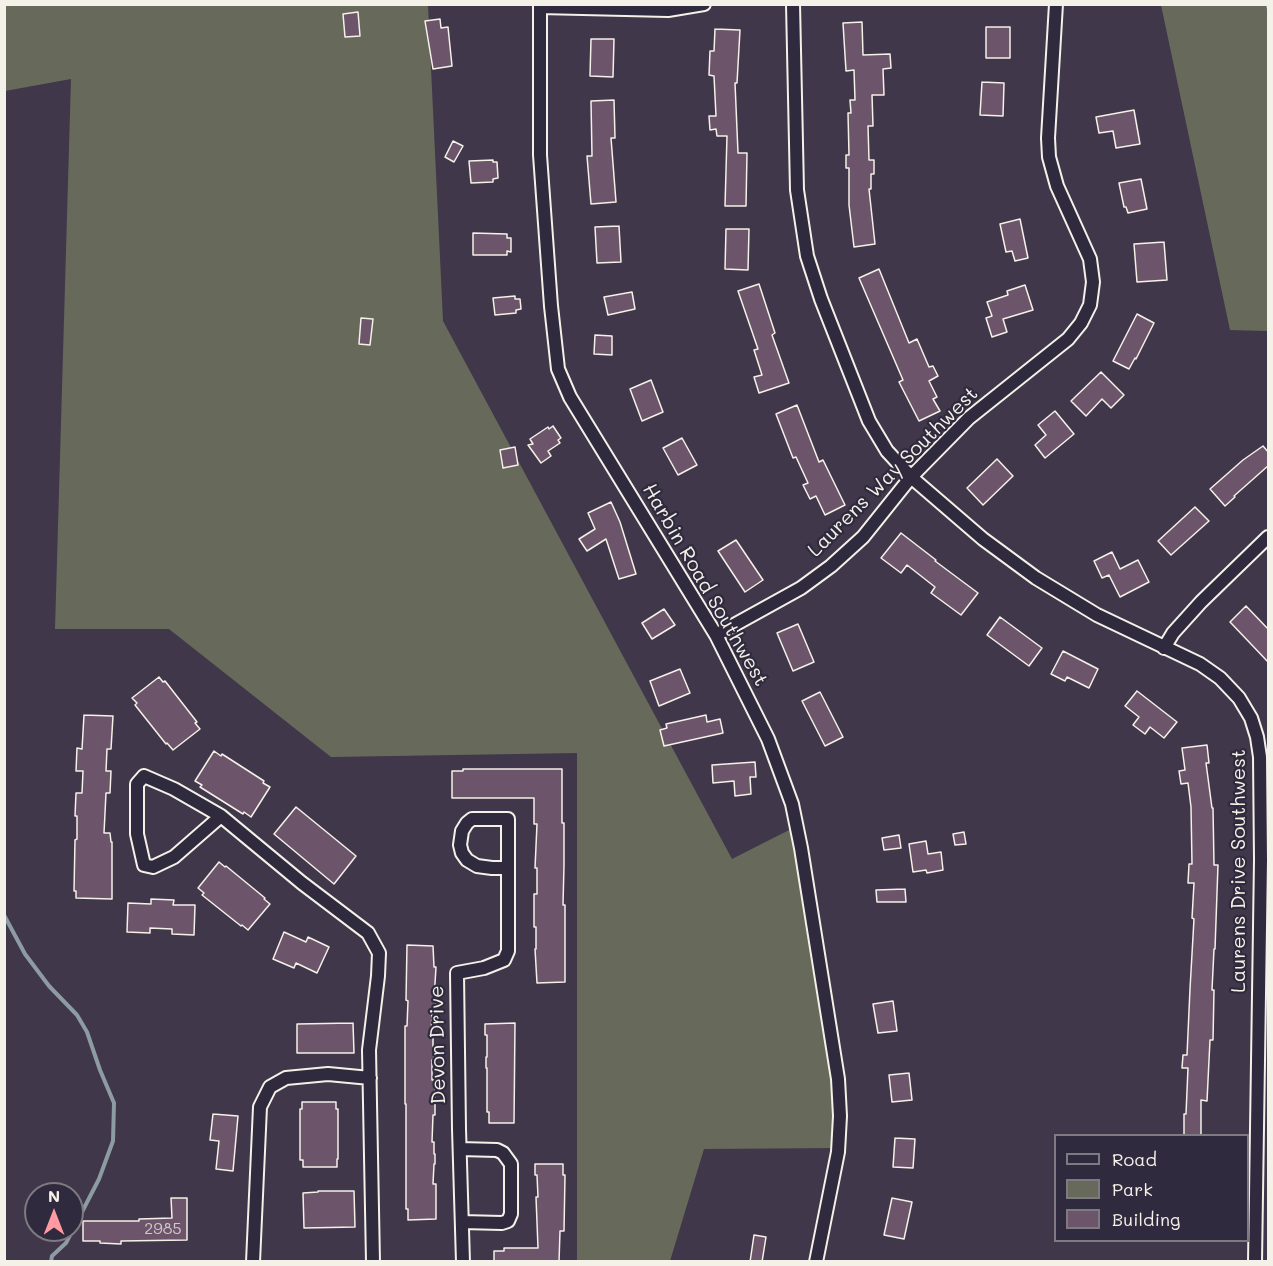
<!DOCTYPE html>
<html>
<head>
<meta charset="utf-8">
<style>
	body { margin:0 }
	#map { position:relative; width:1273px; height:1266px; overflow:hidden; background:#41374a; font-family:Mali,sans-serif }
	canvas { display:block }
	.frame { position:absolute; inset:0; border:6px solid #f4f1e8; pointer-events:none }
	.legend { position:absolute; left:1054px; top:1134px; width:195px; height:108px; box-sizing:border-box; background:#2f2a3d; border:2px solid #7e7a81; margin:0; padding:8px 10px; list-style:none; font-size:18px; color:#f4f1e8 }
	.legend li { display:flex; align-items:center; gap:12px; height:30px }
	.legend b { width:30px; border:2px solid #7e7a81 }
	.north { position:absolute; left:24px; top:1182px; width:60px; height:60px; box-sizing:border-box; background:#2f2a3d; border:2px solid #7e7a81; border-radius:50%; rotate:0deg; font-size:16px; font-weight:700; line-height:24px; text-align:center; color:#f4f1e8 }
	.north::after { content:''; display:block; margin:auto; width:21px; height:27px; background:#ff9aa2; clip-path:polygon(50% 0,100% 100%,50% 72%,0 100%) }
</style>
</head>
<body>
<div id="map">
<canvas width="1273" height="1266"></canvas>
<div class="frame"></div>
<ul class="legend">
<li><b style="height:8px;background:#2f2a3d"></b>Road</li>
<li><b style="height:16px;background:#676a5b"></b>Park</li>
<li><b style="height:16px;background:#6c556a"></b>Building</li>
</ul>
<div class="north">N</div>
</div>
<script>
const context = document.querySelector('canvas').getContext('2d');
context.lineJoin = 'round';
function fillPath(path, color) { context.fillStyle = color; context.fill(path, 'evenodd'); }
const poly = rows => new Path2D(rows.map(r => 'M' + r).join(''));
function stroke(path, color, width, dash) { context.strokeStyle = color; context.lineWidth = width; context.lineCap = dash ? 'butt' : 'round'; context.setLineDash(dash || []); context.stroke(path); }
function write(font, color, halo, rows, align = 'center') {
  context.font = font + ' Mali,sans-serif'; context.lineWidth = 4.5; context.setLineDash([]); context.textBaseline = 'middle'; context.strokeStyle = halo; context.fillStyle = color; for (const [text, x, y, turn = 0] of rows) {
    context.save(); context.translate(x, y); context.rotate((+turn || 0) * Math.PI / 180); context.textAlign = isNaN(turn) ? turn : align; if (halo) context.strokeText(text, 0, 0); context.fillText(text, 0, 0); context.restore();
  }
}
const green = poly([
	[5,5,428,5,443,321,732,859,797,826,844,1107,836,1148,704,1149,670,1261,577,1261,577,753,331,757,169,629,55,629,71,79,5,91],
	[1161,5,1268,5,1268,331,1230,330]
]);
const stream = poly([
	[1268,4,1268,7],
	[4,915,25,954,49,986,77,1015,87,1032,100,1070,114,1103,113,1141,99,1179,66,1243,52,1256,51,1262]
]);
const building = poly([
	[358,12,360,36,345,37,343,14,358,12],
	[440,19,441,28,448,27,452,66,433,69,425,21,440,19],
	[862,22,863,55,890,54,891,68,883,69,884,95,872,95,873,126,868,126,869,160,874,160,874,174,871,174,871,189,869,189,875,244,854,247,849,205,849,168,846,168,846,155,849,155,848,113,851,113,850,100,855,100,854,70,846,71,843,23,862,22],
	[986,27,1010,27,1010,58,986,58,986,27],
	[715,29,740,30,737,83,735,83,738,153,747,153,746,206,725,206,727,136,717,136,716,129,710,130,709,116,716,116,714,76,709,75,710,51,714,51,715,29],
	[591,39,614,39,613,77,590,76,591,39],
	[982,82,1004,83,1003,116,980,115,982,82],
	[614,100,615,138,611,138,616,202,591,204,587,156,592,156,591,101,614,100],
	[1134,110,1140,144,1116,148,1113,131,1099,133,1096,117,1134,110],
	[453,141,463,146,454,162,445,157,453,141],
	[493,160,493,162,497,162,498,178,493,179,493,182,471,183,469,161,493,160],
	[1141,179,1147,209,1128,213,1126,207,1124,207,1119,183,1141,179],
	[1020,219,1028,258,1015,261,1012,251,1006,252,1000,224,1020,219],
	[619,226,621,262,597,263,595,227,619,226],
	[726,229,749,229,748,270,725,269,726,229],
	[473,233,507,234,507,238,511,238,511,252,507,251,507,255,473,255,473,233],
	[1164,242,1167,280,1137,282,1134,244,1164,242],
	[879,269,909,343,917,339,929,367,933,366,938,376,929,381,937,397,933,399,940,411,919,421,899,382,903,380,859,278,879,269],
	[759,284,775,333,772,335,789,383,759,393,754,377,762,375,754,350,758,349,738,291,759,284],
	[1025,285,1033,310,1003,319,1007,332,992,337,986,318,992,316,987,302,1008,295,1007,291,1025,285],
	[632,292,635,309,608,315,604,297,632,292],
	[515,296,515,299,520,299,521,309,516,310,516,313,495,315,493,298,515,296],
	[1137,314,1154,323,1136,359,1135,358,1129,369,1113,361,1137,314],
	[361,318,373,319,370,345,359,344,361,318],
	[595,335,612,336,612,355,594,354,595,335],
	[1101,372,1124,395,1111,408,1102,399,1086,416,1071,401,1101,372],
	[651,380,663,412,642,421,630,389,651,380],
	[797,405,819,462,823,460,845,505,825,515,816,496,810,499,803,485,808,483,796,457,793,458,776,414,797,405],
	[1055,411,1074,434,1045,458,1035,445,1046,435,1038,425,1055,411],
	[553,426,561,438,558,440,560,443,548,451,551,456,541,463,528,445,533,444,530,439,548,427,549,429,553,426],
	[682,438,697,465,678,475,663,448,682,438],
	[1263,446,1269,453,1269,465,1234,496,1235,497,1225,506,1210,489,1243,460,1263,446],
	[515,447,518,465,503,468,500,450,515,447],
	[997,459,1013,476,983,505,967,488,997,459],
	[611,502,620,522,636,574,619,579,606,539,587,551,579,539,595,529,588,513,611,502],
	[1195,507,1209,521,1171,555,1158,541,1195,507],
	[901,533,936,560,935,561,978,593,961,615,931,593,935,587,907,565,901,573,881,558,901,533],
	[736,540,763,580,745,592,718,551,736,540],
	[1112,552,1120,569,1138,560,1149,582,1120,597,1109,575,1102,578,1094,561,1112,552],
	[1246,606,1269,630,1269,663,1230,622,1246,606],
	[664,609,675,625,652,639,642,623,664,609],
	[1000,617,1042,648,1029,666,987,635,1000,617],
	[798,624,814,662,793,671,777,633,798,624],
	[1063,651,1098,669,1089,688,1067,677,1065,681,1051,674,1063,651],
	[680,669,690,693,659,706,650,681,680,669],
	[159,677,163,682,165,681,197,722,195,723,200,729,173,750,167,743,166,744,135,705,137,703,132,698,159,677],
	[1137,691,1177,722,1164,738,1150,727,1145,734,1133,725,1139,717,1125,706,1137,691],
	[820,692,843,737,825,746,802,701,820,692],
	[84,715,113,716,111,749,107,749,106,771,111,771,110,793,106,793,104,833,110,833,111,842,112,842,112,899,76,898,76,891,74,891,75,840,77,839,77,816,75,816,76,793,82,793,83,771,76,771,77,748,82,749,84,715],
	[706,715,707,722,720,719,723,733,664,746,660,730,667,728,666,724,706,715],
	[1207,745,1209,763,1206,763,1212,808,1213,808,1214,865,1218,865,1215,949,1214,949,1212,990,1214,990,1213,1040,1210,1040,1207,1101,1201,1100,1201,1136,1184,1136,1184,1114,1186,1114,1188,1068,1182,1068,1183,1055,1187,1055,1190,989,1194,919,1192,918,1194,883,1188,883,1189,864,1192,864,1191,807,1188,783,1181,784,1179,771,1185,770,1182,748,1207,745],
	[214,751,221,756,222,754,264,781,263,783,270,787,251,817,244,812,243,814,200,787,202,785,195,781,214,751],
	[755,762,756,777,750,777,751,794,735,796,734,781,713,783,712,765,755,762],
	[463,769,562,769,562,823,564,823,564,865,563,905,565,905,565,982,537,983,535,949,536,949,536,927,534,927,534,894,537,894,537,868,535,868,537,824,534,824,534,798,452,798,452,771,463,771,463,769],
	[296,807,356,856,334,884,274,834,296,807],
	[964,832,966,844,955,845,953,834,964,832],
	[899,835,901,848,884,850,882,838,899,835],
	[926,841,928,854,941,852,943,870,927,873,926,870,913,872,909,844,926,841],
	[219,862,225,867,226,866,265,898,264,899,270,904,248,930,242,925,241,926,202,895,204,893,198,888,219,862],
	[905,889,906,902,877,902,876,890,905,889],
	[151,899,174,900,173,905,195,905,194,935,172,934,172,929,150,928,150,933,127,932,128,903,151,904,151,899],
	[284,932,306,942,308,937,329,947,317,973,296,963,294,968,273,959,284,932],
	[407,945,433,946,434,967,436,967,434,1000,436,1000,436,1012,432,1012,431,1038,433,1038,433,1049,434,1049,434,1060,432,1060,432,1080,435,1080,435,1115,433,1115,432,1142,434,1142,434,1154,435,1154,435,1164,434,1164,433,1184,436,1184,436,1219,408,1220,408,1209,406,1209,406,1104,405,1104,405,1026,407,1026,408,1001,406,1000,407,945],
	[893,1001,897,1031,878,1033,873,1004,893,1001],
	[353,1023,354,1053,297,1053,297,1024,353,1023],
	[515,1023,514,1123,489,1123,489,1112,487,1112,487,1068,486,1068,486,1057,487,1057,487,1035,485,1035,485,1024,515,1023],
	[909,1073,912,1100,892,1102,889,1075,909,1073],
	[302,1102,336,1102,336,1109,338,1109,338,1159,337,1159,337,1167,303,1167,303,1160,300,1160,300,1109,302,1109,302,1102],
	[213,1114,238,1116,233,1171,216,1169,219,1141,210,1140,213,1114],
	[895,1138,915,1139,913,1168,893,1167,895,1138],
	[535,1164,563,1164,563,1175,565,1175,564,1231,560,1231,559,1262,494,1262,494,1251,504,1251,504,1248,538,1248,536,1197,538,1197,537,1175,535,1175,535,1164],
	[318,1191,354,1191,355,1227,304,1228,303,1193,318,1192,318,1191],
	[171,1198,187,1198,187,1240,121,1241,121,1244,100,1243,100,1241,83,1241,83,1221,139,1221,139,1219,172,1218,171,1198],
	[892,1198,912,1202,904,1239,884,1235,892,1198],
	[754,1235,766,1237,762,1262,750,1262,754,1235]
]);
const street = poly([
	[540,4,540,155,551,306,558,369,570,397,716,635,768,739,792,804,801,848,838,1079,840,1116,838,1152,816,1262],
	[793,4,797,190,807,256,821,299,869,421,887,451,911,477,983,539,1036,578,1097,615,1200,664,1220,678,1239,698,1251,718,1257,737,1260,757,1261,860,1255,1262],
	[540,7,668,10,704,4],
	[716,635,801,588,831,566,863,537,911,477,969,418,1068,339,1081,323,1090,305,1093,282,1090,259,1057,186,1049,157,1048,138,1056,4],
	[1164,648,1173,633,1201,602,1268,537],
	[144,776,174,789,221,816,174,857,153,867,144,865,137,834,137,784,144,776],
	[221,816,302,883,368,933,379,953,378,976,369,1050,373,1262],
	[460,1149,497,1150,503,1153,511,1164,511,1214,508,1221,502,1223,462,1222],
	[253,1262,260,1107,270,1087,286,1078,328,1074,370,1078],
	[463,1262,459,1129,457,973,484,968,504,960,508,951,508,819,472,819,467,823,462,831,460,845,462,853,467,860,477,866,492,868,508,868]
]);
const numberNames = [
	["2985",163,1229]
];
const streetNames = [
	["Laurens Way Southwest",893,472,-45],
	["Harbin Road Southwest",705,585,60],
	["Laurens Drive Southwest",1239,871,-90],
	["Devon Drive",438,1045,-91]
];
fillPath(green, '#676a5b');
stroke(stream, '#8d9ba2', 4);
fillPath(building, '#6c556a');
stroke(building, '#f4f1e8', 1.5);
stroke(street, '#f4f1e8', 16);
stroke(street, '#2f2a3d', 12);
write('16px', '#d2cac8', null, numberNames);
write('20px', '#f4f1e8', '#2f2a3d', streetNames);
</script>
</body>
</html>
